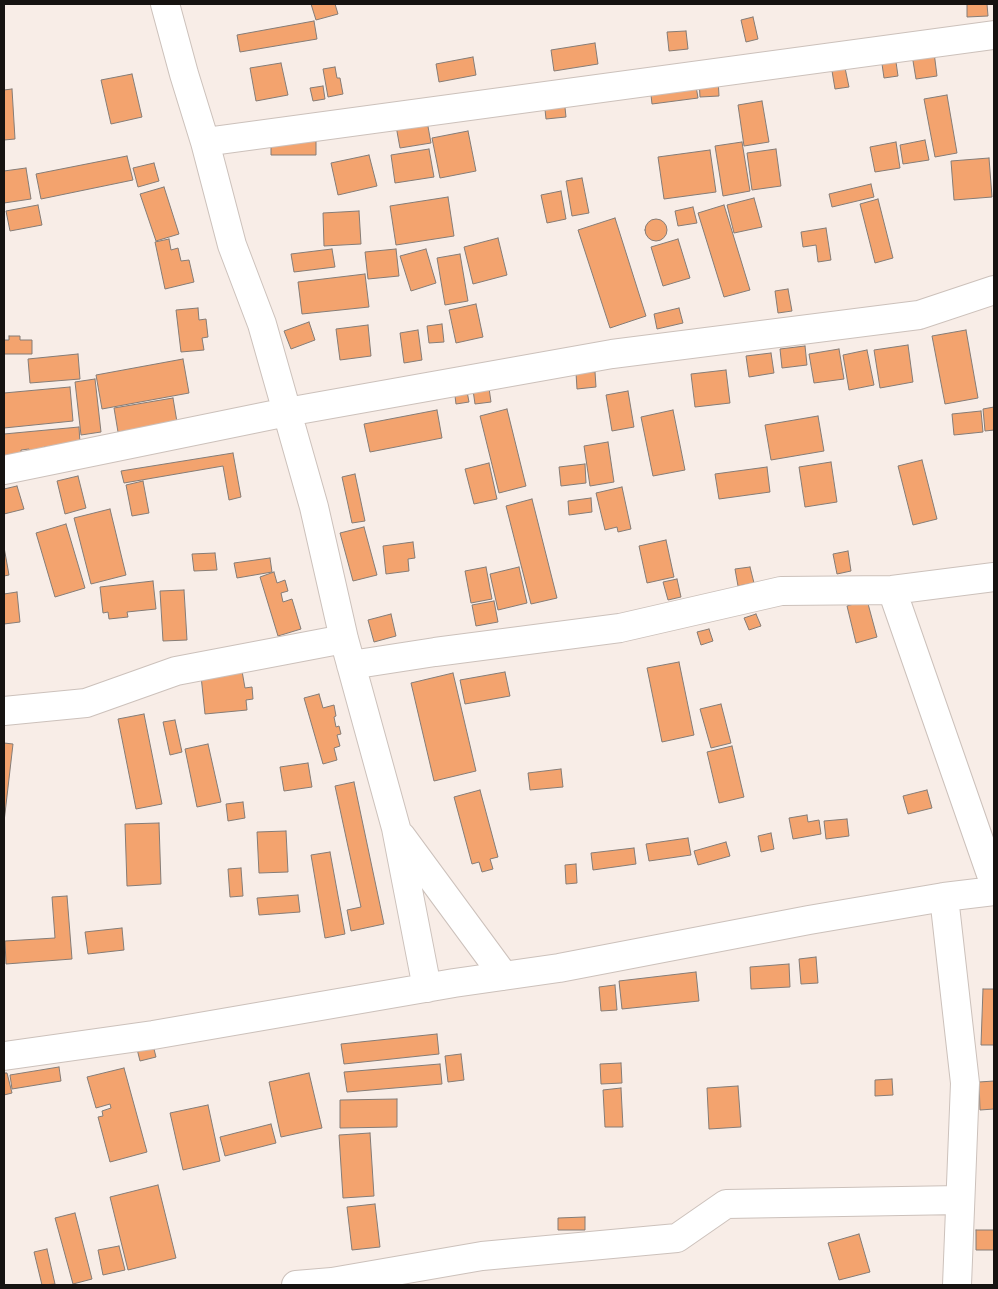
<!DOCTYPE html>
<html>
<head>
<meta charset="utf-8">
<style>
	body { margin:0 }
	#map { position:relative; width:998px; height:1289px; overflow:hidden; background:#f8ede7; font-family:"Archivo Narrow",sans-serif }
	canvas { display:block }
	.frame { position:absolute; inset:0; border:5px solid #161311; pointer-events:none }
</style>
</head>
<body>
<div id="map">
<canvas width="998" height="1289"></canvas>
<div class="frame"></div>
</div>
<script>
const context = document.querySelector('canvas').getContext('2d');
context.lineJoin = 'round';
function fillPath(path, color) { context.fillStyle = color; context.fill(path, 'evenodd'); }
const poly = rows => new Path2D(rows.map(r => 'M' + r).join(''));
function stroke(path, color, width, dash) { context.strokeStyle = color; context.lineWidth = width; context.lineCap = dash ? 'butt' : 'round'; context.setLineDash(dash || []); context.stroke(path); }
const building = poly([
	[311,4,335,4,338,14,316,20,311,4],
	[967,4,987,4,988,16,967,17,967,4],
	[753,17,758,39,746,42,741,20,753,17],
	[314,21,317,39,240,52,237,35,314,21],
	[686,31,688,49,669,51,667,32,686,31],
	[595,43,598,64,554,71,551,50,595,43],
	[934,52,937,76,916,79,912,55,934,52],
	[895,55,898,76,884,78,881,57,895,55],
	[473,57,476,75,439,82,436,64,473,57],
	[281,63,288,95,256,101,250,68,281,63],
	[844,63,849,87,835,89,831,65,844,63],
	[335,67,337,78,340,78,343,94,328,97,323,69,335,67],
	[132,74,142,117,111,124,101,80,132,74],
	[718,78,719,96,700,97,699,80,718,78],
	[695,80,698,98,652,104,650,86,695,80],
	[323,86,325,99,313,101,310,88,323,86],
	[12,89,15,139,4,140,4,90,12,89],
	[947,95,957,153,935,157,924,99,947,95],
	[564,98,566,117,546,119,544,100,564,98],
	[762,101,769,142,744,146,738,105,762,101],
	[427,121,431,143,400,148,396,126,427,121],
	[468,131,476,171,440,178,432,138,468,131],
	[271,139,316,139,316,155,271,155,271,139],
	[925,140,929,160,903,164,900,145,925,140],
	[742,142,750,191,723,196,715,146,742,142],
	[896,142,900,168,875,172,870,147,896,142],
	[429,149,434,177,395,183,391,155,429,149],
	[776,149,781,186,752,190,747,153,776,149],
	[710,150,716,192,664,199,658,157,710,150],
	[369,155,377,186,338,195,331,163,369,155],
	[127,156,133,180,41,199,36,174,127,156],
	[989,158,992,197,954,200,951,161,989,158],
	[154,163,159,181,138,187,133,168,154,163],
	[26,168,31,199,4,203,4,171,26,168],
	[582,178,589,213,572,216,566,181,582,178],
	[871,184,874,197,832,207,829,194,871,184],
	[164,187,179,234,156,241,140,194,164,187],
	[561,191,566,219,547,223,541,195,561,191],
	[448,197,454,236,396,245,390,206,448,197],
	[754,198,762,227,734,233,727,205,754,198],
	[878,199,893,258,875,263,860,204,878,199],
	[38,205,42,225,10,231,6,211,38,205],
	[724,205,750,290,724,297,698,213,724,205],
	[693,207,697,223,678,226,675,211,693,207],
	[359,211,361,244,324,246,323,213,359,211],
	[615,218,646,316,610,328,578,230,615,218],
	'645 230a11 11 0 1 1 22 0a11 11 0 1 1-22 0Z',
	[826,228,831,260,818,262,816,245,803,247,801,232,826,228],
	[498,238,507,275,473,284,464,247,498,238],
	[169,239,171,250,178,248,181,261,189,260,194,282,165,289,155,242,169,239],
	[678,239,690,278,663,286,651,247,678,239],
	[332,249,335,267,294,272,291,254,332,249],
	[396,249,399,276,368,279,365,252,396,249],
	[426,249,436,283,411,291,400,256,426,249],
	[460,254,468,301,445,305,437,258,460,254],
	[365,274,369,307,302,314,298,282,365,274],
	[788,289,792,311,778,313,775,291,788,289],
	[476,304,483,337,456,343,449,310,476,304],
	[198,308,199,320,206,319,208,337,202,338,204,350,181,352,176,310,198,308],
	[679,308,683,323,657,329,654,314,679,308],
	[309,322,315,340,291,349,284,331,309,322],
	[442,324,444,342,429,343,427,326,442,324],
	[368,325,371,356,340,360,336,329,368,325],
	[418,330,422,360,404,363,400,333,418,330],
	[966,330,978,398,945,404,932,336,966,330],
	[9,336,20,336,20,340,32,340,32,354,4,354,4,340,9,340,9,336],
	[908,345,913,382,880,388,874,350,908,345],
	[805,346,807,365,782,368,780,349,805,346],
	[839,349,844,379,814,383,809,354,839,349],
	[867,350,874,385,849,390,843,355,867,350],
	[771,353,774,373,749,377,746,356,771,353],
	[78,354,80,379,30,383,28,359,78,354],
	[183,359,189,393,102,409,96,375,183,359],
	[726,370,730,403,695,407,691,374,726,370],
	[595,372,596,387,577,389,576,373,595,372],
	[95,379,101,432,81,435,75,382,95,379],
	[488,381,491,402,475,404,472,383,488,381],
	[466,386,469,402,456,404,454,388,466,386],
	[70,387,73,421,4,428,4,393,70,387],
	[628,391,634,427,612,431,606,395,628,391],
	[173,398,177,422,118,432,114,408,173,398],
	[994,407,994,430,985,431,983,409,994,407],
	[507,409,526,486,499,493,480,416,507,409],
	[437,410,442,438,370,452,364,424,437,410],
	[673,410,685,470,653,476,641,417,673,410],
	[981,411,983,432,954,435,952,414,981,411],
	[818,416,824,451,771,460,765,425,818,416],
	[79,427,80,443,44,447,44,454,30,455,29,449,21,450,21,456,4,457,4,434,79,427],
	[608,442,614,482,590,486,584,446,608,442],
	[233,453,241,497,229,500,223,466,124,483,121,471,233,453],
	[922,460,937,519,913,525,898,466,922,460],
	[831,462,837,502,805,507,799,467,831,462],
	[489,463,497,499,474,504,465,469,489,463],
	[585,464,586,483,561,486,559,467,585,464],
	[767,467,770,492,719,499,715,474,767,467],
	[355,474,365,521,352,523,342,477,355,474],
	[78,476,86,508,65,514,57,481,78,476],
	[143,481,149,513,132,516,126,485,143,481],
	[17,486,24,509,4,514,4,489,17,486],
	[622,487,631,529,618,532,617,527,605,530,596,493,622,487],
	[591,498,592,512,569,515,568,501,591,498],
	[532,499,557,598,531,604,506,506,532,499],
	[110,509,126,575,91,584,74,518,110,509],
	[66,524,85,588,55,597,36,533,66,524],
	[364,527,377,575,353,581,340,533,364,527],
	[666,540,674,577,647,583,639,546,666,540],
	[413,542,415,558,408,559,409,571,386,574,383,546,413,542],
	[4,547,9,575,4,576,4,547],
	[848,551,851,571,837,574,833,554,848,551],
	[215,553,217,570,194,571,192,554,215,553],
	[270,558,272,572,237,578,234,563,270,558],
	[486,567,492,599,471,603,465,571,486,567],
	[519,567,527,603,498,610,490,574,519,567],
	[750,567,754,583,738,586,735,569,750,567],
	[274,572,277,583,285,580,288,591,281,593,283,602,292,599,301,629,278,636,260,577,274,572],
	[677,579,681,597,668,600,663,582,677,579],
	[153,581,156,609,127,612,128,617,109,619,108,612,103,613,100,587,153,581],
	[184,590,187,640,163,641,160,591,184,590],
	[17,592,20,622,4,624,4,594,17,592],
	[867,600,877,637,856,643,847,606,867,600],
	[494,601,498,622,476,626,472,605,494,601],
	[391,614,396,636,374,642,368,620,391,614],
	[756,614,761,626,749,630,744,618,756,614],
	[709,629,713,641,701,645,697,632,709,629],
	[679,662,694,735,662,742,647,668,679,662],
	[242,671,245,688,252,687,253,699,246,700,247,710,205,714,201,676,242,671],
	[505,672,510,696,465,704,460,680,505,672],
	[453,673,476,771,434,781,411,683,453,673],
	[319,694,323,708,334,705,336,716,334,717,336,727,339,726,341,734,337,735,340,746,334,748,337,760,323,764,304,698,319,694],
	[721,704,731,743,711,748,700,709,721,704],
	[144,714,162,804,136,809,118,719,144,714],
	[175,720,182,752,170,755,163,722,175,720],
	[4,743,13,744,4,822,4,743],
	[208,744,221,802,197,807,185,749,208,744],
	[732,746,744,797,719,803,707,752,732,746],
	[308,763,312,787,284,791,280,767,308,763],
	[561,769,563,787,530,790,528,773,561,769],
	[354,782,384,924,351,931,347,910,361,907,335,786,354,782],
	[480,790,498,857,490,859,493,869,482,872,479,862,472,864,454,797,480,790],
	[927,790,932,808,908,814,903,796,927,790],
	[243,802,245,818,228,821,226,804,243,802],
	[807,815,808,822,819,820,821,834,793,839,789,818,807,815],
	[847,819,849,836,826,839,824,821,847,819],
	[159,823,161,884,127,886,125,824,159,823],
	[286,831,288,872,259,873,257,832,286,831],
	[771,833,774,849,761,852,758,836,771,833],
	[688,838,691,855,649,861,646,844,688,838],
	[726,842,730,856,698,865,694,851,726,842],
	[634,848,636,864,593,870,591,853,634,848],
	[330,852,345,934,325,938,311,855,330,852],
	[576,864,577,883,566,884,565,865,576,864],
	[241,868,243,896,230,897,228,869,241,868],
	[298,895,300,912,259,915,257,898,298,895],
	[67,896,72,959,6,964,5,941,55,938,52,897,67,896],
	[122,928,124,950,88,954,85,932,122,928],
	[816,957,818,983,801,984,799,959,816,957],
	[789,964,790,987,751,989,750,967,789,964],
	[696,972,699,1001,622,1009,619,981,696,972],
	[615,985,617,1010,601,1011,599,987,615,985],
	[983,989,994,989,994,1045,981,1045,983,989],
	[437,1034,439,1054,344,1064,341,1044,437,1034],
	[152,1041,156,1057,140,1061,136,1045,152,1041],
	[461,1054,464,1080,448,1082,445,1056,461,1054],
	[621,1063,622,1083,601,1084,600,1064,621,1063],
	[440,1064,442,1084,347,1092,344,1072,440,1064],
	[59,1067,61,1081,12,1089,10,1075,59,1067],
	[124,1068,147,1152,110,1162,98,1117,103,1116,102,1111,111,1108,110,1104,96,1108,87,1077,124,1068],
	[4,1073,7,1073,12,1093,4,1095,4,1073],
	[309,1073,322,1128,281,1137,269,1082,309,1073],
	[892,1079,893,1095,875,1096,875,1080,892,1079],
	[994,1081,994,1109,980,1110,979,1082,994,1081],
	[738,1086,741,1127,709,1129,707,1088,738,1086],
	[621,1088,623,1127,605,1127,603,1090,621,1088],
	[397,1099,397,1127,340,1128,340,1100,397,1099],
	[208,1105,220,1161,183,1170,170,1113,208,1105],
	[271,1124,276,1143,225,1156,220,1137,271,1124],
	[370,1133,374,1196,343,1198,339,1135,370,1133],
	[158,1185,176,1258,128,1270,110,1197,158,1185],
	[375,1204,380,1247,352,1250,347,1207,375,1204],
	[75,1213,92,1279,73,1284,55,1218,75,1213],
	[585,1217,585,1230,558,1230,558,1218,585,1217],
	[976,1230,994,1230,994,1250,976,1250,976,1230],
	[859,1234,870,1272,839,1280,828,1243,859,1234],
	[119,1246,125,1270,103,1275,98,1250,119,1246],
	[47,1249,55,1284,42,1285,34,1252,47,1249]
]);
const minor = poly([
	[165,4,184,74,205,142,232,245,262,324,314,507,344,639,396,828,427,988],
	[205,142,994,35],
	[4,470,287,412,612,354,919,315,994,290],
	[892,590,994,883],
	[351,665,435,652,620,628,781,591,892,590,994,577],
	[4,711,86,703,176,671,344,639],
	[401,836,504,976],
	[944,897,965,1083,957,1285],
	[4,1056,153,1035,454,983,559,968,809,920,944,897,994,891],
	[296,1285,332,1282,482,1256,677,1238,726,1204,960,1200]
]);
fillPath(building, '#f3a36e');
stroke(building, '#857c76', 1);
stroke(minor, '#ccc1bb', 30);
stroke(minor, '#fff', 28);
</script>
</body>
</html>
